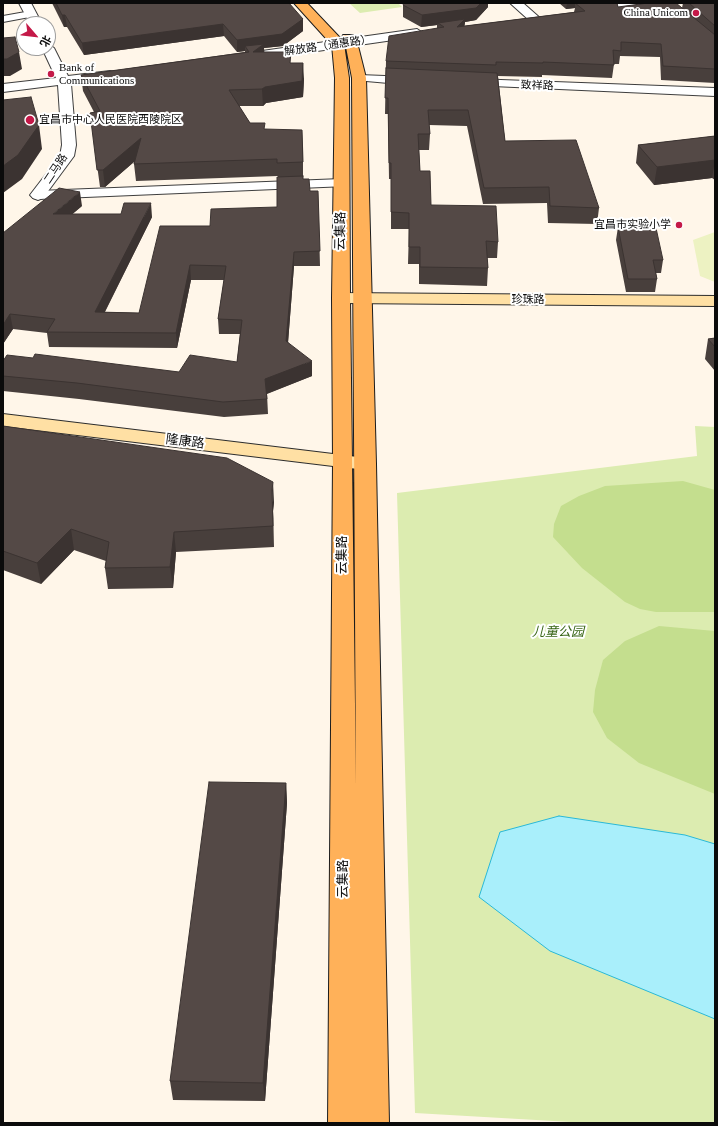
<!DOCTYPE html>
<html>
<head>
<meta charset="utf-8">
<style>
	body { margin:0 }
	#map { position:relative; width:718px; height:1126px; overflow:hidden; background:#fff6e9; font-family:"Times New Roman","Noto Sans SC",serif }
	canvas { display:block }
	.frame { position:absolute; inset:0; border:4px solid #0b0b0b; pointer-events:none }
	.north { position:absolute; left:16px; top:16px; width:40px; height:40px; box-sizing:border-box; background:#fff; border:1px solid #9d9d9d; border-radius:50%; rotate:118deg; font-size:11px; font-weight:700; line-height:16px; text-align:center; color:#0b0b0b }
	.north::after { content:''; display:block; margin:auto; width:14px; height:18px; background:#c41948; clip-path:polygon(50% 0,100% 100%,50% 72%,0 100%) }
</style>
</head>
<body>
<div id="map">
<canvas width="718" height="1126"></canvas>
<div class="frame"></div>
<div class="north">北</div>
</div>
<script>
const context = document.querySelector('canvas').getContext('2d');
context.lineJoin = 'round';
function fillPath(path, color) { context.fillStyle = color; context.fill(path, 'evenodd'); }
const poly = rows => new Path2D(rows.map(r => 'M' + r).join(''));
function stroke(path, color, width, dash) { context.strokeStyle = color; context.lineWidth = width; context.lineCap = dash ? 'butt' : 'round'; context.setLineDash(dash || []); context.stroke(path); }
function write(font, color, halo, rows, align = 'center') {
  context.font = font + ' "Times New Roman","Noto Sans SC",serif'; context.lineWidth = 4; context.setLineDash([]); context.textBaseline = 'middle'; context.strokeStyle = halo; context.fillStyle = color; for (const [text, x, y, turn = 0] of rows) {
    context.save(); context.translate(x, y); context.rotate((+turn || 0) * Math.PI / 180); context.textAlign = isNaN(turn) ? turn : align; if (halo) context.strokeText(text, 0, 0); context.fillText(text, 0, 0); context.restore();
  }
}
const green = poly([
	[349,3,398,3,402,7,360,13],
	[695,426,715,427,715,1123,588,1123,415,1113,397,493,697,456]
]);
const forest = poly([
	[683,481,715,490,715,612,656,612,640,609,625,602,582,568,553,537,554,524,561,506,579,496,605,486],
	[659,626,715,631,715,794,639,763,607,738,593,712,595,690,603,660,625,641]
]);
const pitch = poly([
	[715,232,715,282,700,276,693,240]
]);
const water = poly([
	[559,816,685,835,715,844,715,1019,550,951,479,897,500,832,559,816]
]);
const pedestrian = poly([
	[623,3,642,3,638,5,599,11,595,9,599,7,623,3]
]);
const minor = poly([
	[31,11,36,14,35,16,3,22,3,16,31,11],
	[359,75,411,77,417,81,411,85,355,80,353,78,355,76,359,75],
	[474,79,715,88,715,96,470,85,468,83,474,79],
	[342,179,347,180,349,183,347,186,38,199,33,198,31,195,33,192,38,191,342,179]
]);
const tertiary = poly([
	[19,3,31,3,42,24,30,24,19,3],
	[510,3,523,3,540,18,538,21,530,21,510,3],
	[417,29,423,33,421,36,255,60,248,56,255,52,417,29],
	[48,44,54,48,68,76,110,71,115,72,117,75,115,78,110,79,71,84,76,145,74,156,43,198,38,200,33,198,30,195,60,156,62,145,58,85,3,92,3,84,56,78,42,48,48,48,48,44]
]);
const secondary = poly([
	[341,293,715,296,715,306,341,303,335,302,332,298,335,294,341,293],
	[3,414,366,458,373,460,376,464,373,468,366,470,3,426,3,414]
]);
const primary = poly([
	[294,3,307,3,343,41,344,44,349,78,350,298,356,787,352,78,345,42,342,38,343,35,353,35,357,42,366,78,376,464,389,1123,328,1123,333,462,332,298,335,78,332,45,294,3]
]);
const wall = poly([
	[52,3,289,3,303,31,283,46,264,48,264,52,291,63,304,79,303,97,266,103,263,106,239,106,250,123,265,129,303,146,303,179,310,191,318,191,320,266,294,266,288,342,312,376,267,394,268,414,224,417,79,399,3,391,3,361,179,372,237,362,240,334,219,334,218,319,224,280,191,280,177,348,49,347,47,333,13,329,3,344,3,233,82,206,72,214,152,217,105,312,139,313,210,226,277,207,278,176,136,181,134,164,134,162,105,187,100,187,90,113,94,112,83,91,81,75,245,52,245,51,237,52,224,36,84,55,67,27,64,27],
	[559,3,617,3,618,7,682,8,683,3,715,3,715,83,661,80,660,57,620,56,619,64,614,64,612,78,542,75,542,77,498,76,505,141,599,208,597,224,548,223,547,203,483,204,467,126,429,125,430,134,429,150,419,150,420,171,431,205,498,242,497,258,487,258,488,268,487,286,419,284,419,264,408,264,409,229,391,229,391,179,389,179,388,114,385,114,386,61,437,28,437,25,421,27,403,17,403,5,488,7,476,20,465,22,464,26,574,12,575,8,566,9],
	[715,136,715,180,712,178,654,185,636,163,638,145],
	[618,227,663,260,661,273,656,273,657,279,655,292,626,292,616,240],
	[715,338,715,371,705,359,708,339],
	[3,426,274,502,273,511,274,547,176,552,173,588,108,589,105,568,106,561,74,550,41,584,3,570],
	[286,783,287,803,265,1101,173,1100,170,1081]
]);
const shadedWall = poly([
	[481,3,488,3,488,7,476,20,465,22,464,32,457,27,438,23,437,25,421,27,422,15],
	[567,3,575,3,575,8,566,9],
	[62,15,65,15,67,27,64,27],
	[303,19,303,31,283,46,264,48,265,59,245,46,245,51,237,52,237,40],
	[223,24,224,36,84,55,82,43],
	[19,52,22,69,10,76,3,76,3,59],
	[303,63,304,79,303,97,266,103,263,106,262,89],
	[39,125,42,149,22,179,3,193,3,166],
	[302,130,303,146,303,179,303,162],
	[141,138,143,154,105,187,103,170],
	[715,160,712,178,654,185,657,167],
	[80,192,82,206,55,229,53,214],
	[151,203,152,217,97,327,95,312],
	[294,252,294,266,287,356,286,341],
	[190,265,191,280,177,348,176,333],
	[10,314,13,329,3,344,3,325],
	[312,361,312,376,266,394,265,379],
	[273,482,274,502,273,511,274,547,272,490],
	[71,529,74,550,41,584,37,563],
	[174,532,176,552,173,588,170,567],
	[286,783,287,803,265,1101,263,1083]
]);
const building = poly([
	[56,3,289,3,303,19,282,34,237,40,223,24,82,43,65,15,62,15,56,3],
	[404,3,481,3,476,8,422,15,403,5,404,3],
	[575,3,617,3,618,7,648,3,676,3,715,35,715,69,663,66,661,44,621,42,621,51,613,50,614,65,543,62,543,63,496,62,496,65,386,61,389,36,444,27,438,23,465,19,457,27,585,11,575,3],
	[689,3,715,3,715,26,689,3],
	[15,37,19,52,7,59,3,59,3,38,15,37],
	[264,44,253,52,291,52,290,63,303,63,302,81,265,87,262,89,229,90,250,123,265,123,264,129,302,130,303,162,277,163,277,159,134,164,141,138,103,170,97,170,90,113,100,111,81,75,249,52,245,46,264,44],
	[386,68,497,73,505,141,576,140,599,208,550,206,549,187,484,188,468,110,428,110,430,134,418,134,420,171,430,171,431,205,496,206,498,242,486,241,488,268,420,267,420,247,409,247,409,213,391,212,391,163,389,163,388,98,385,98,386,68],
	[31,97,39,125,18,155,3,166,3,100,31,97],
	[715,136,715,160,657,167,638,145,715,136],
	[303,176,303,179,309,179,310,191,318,191,320,251,294,252,286,341,312,361,265,379,267,399,223,402,77,383,3,376,3,361,7,355,33,358,35,354,179,372,190,355,237,362,242,320,218,319,226,266,190,265,176,333,47,332,55,319,10,314,3,325,3,233,59,188,80,192,53,214,121,214,124,203,151,203,95,312,139,313,160,226,210,226,211,209,277,207,277,177,303,176],
	[618,227,656,228,663,260,653,260,657,279,628,279,618,227],
	[715,338,715,347,708,339,715,338],
	[3,426,227,458,273,482,272,490,273,526,174,532,170,567,105,568,109,542,71,529,37,563,3,551,3,426],
	[209,782,286,783,263,1083,170,1081,209,782]
]);
const markers = [
	[696,13,4,"#c41948"],
	[51,74,4,"#c41948"],
	[30,120,5,"#c41948"],
	[679,225,4,"#c41948"]
];
const farPoinames = [
	["China Unicom",688,13],
	["Bank of",59,68,"left"],
	["Communications",59,81,"left"],
	["宜昌市中心人民医院西陵院区",39,120,"left"],
	["宜昌市实验小学",671,225]
];
const farStreetnames = [
	["解放路（通惠路）",328,46,-8],
	["致祥路",537,86,2],
	["二马路",56,169,-57],
	["珍珠路",528,300]
];
const streetNames = [
	["云集路",341,231,-89],
	["隆康路",185,442,7],
	["云集路",343,555,-90],
	["云集路",344,879,-90]
];
const parkNames = [
	["儿童公园",558,633]
];
fillPath(green, '#dcecb0');
fillPath(forest, '#c4de8e');
fillPath(pitch, '#edf2c2');
fillPath(water, '#a9effb');
stroke(water, '#2ab9d7', 1);
stroke(pedestrian, '#3e3e3e', 2);
stroke(minor, '#3e3e3e', 2);
stroke(tertiary, '#3e3e3e', 2);
stroke(secondary, '#2d2d2d', 2);
stroke(primary, '#1c1c1c', 2);
fillPath(pedestrian, '#fff');
fillPath(minor, '#fff');
fillPath(tertiary, '#fff');
fillPath(secondary, '#ffe0a4');
fillPath(primary, '#ffb159');
fillPath(wall, '#483f3c');
fillPath(shadedWall, '#3b3331');
fillPath(building, '#544946');
stroke(building, '#3b3331', 1);
for (const [x, y, r, color] of markers) { const dot = new Path2D(); dot.arc(x, y, r, 0, 2 * Math.PI); context.fillStyle = color; context.fill(dot); stroke(dot, '#fff', 1.5); }
write('11px', '#0b0b0b', '#fff', farPoinames, 'right');
write('11px', '#0b0b0b', '#fff', farStreetnames);
write('13px', '#0b0b0b', '#fff', streetNames);
write('italic 13px', '#396617', '#fff', parkNames);
</script>
</body>
</html>
